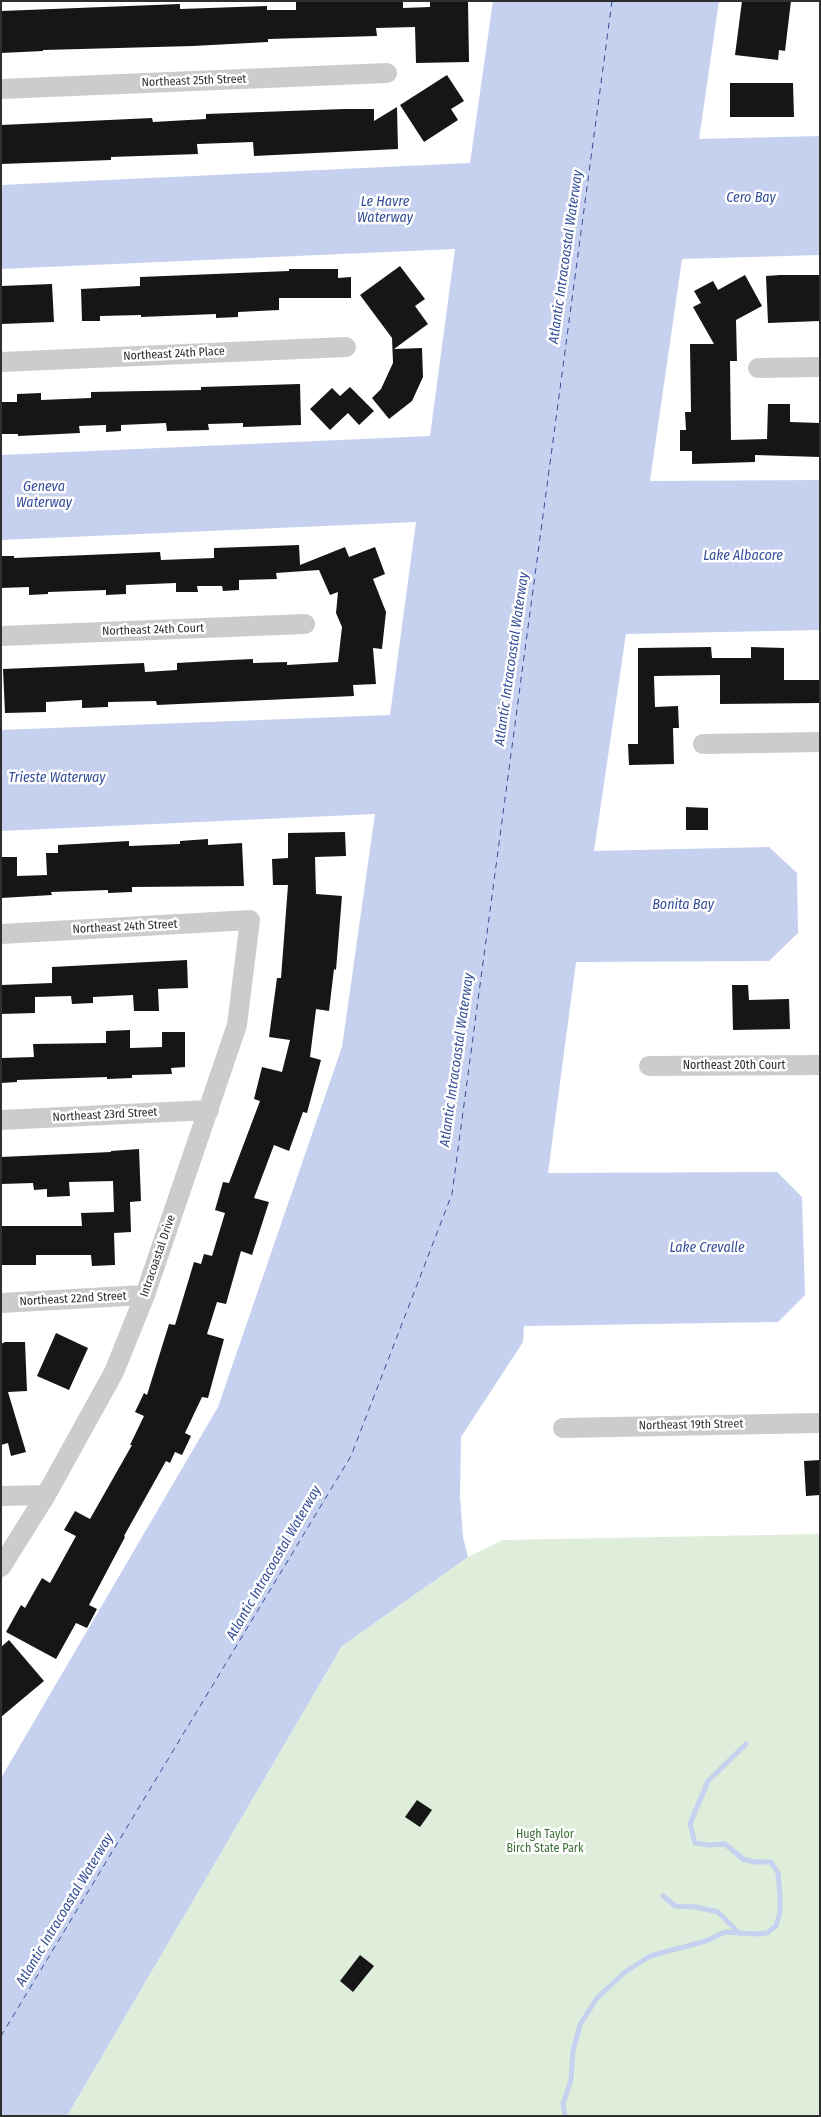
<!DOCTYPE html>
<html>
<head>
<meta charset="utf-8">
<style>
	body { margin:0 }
	#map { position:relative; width:821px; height:2117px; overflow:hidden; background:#fff; font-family:"Fira Sans Condensed",sans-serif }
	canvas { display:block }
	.frame { position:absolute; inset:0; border:2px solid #2f2f2f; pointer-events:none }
</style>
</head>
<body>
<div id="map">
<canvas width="821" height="2117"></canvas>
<div class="frame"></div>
</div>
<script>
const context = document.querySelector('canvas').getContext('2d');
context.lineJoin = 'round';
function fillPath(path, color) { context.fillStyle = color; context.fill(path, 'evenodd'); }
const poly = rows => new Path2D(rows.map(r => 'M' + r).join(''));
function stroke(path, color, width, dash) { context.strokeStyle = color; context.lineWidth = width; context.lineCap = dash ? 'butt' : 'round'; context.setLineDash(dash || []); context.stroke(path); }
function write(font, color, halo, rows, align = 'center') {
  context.font = font + ' "Fira Sans Condensed",sans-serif'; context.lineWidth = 5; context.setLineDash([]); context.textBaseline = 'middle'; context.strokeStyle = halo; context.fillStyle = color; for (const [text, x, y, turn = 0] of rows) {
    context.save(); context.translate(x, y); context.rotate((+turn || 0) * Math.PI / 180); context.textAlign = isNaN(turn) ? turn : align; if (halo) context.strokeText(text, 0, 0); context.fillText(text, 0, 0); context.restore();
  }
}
const green = poly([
	[820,1534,820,2116,67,2116,342,1646,468,1557,503,1540]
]);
const water = poly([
	[493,1,719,1,699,139,820,136,820,255,682,259,650,481,820,480,820,630,626,634,594,851,769,847,797,873,798,933,769,961,576,962,548,1173,777,1172,802,1197,805,1295,778,1322,524,1326,523,1342,461,1437,460,1496,463,1537,468,1557,342,1646,67,2116,1,2116,1,1778,218,1407,342,1047,375,814,1,831,1,730,390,715,416,522,1,540,1,455,430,436,455,249,1,269,1,185,470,163]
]);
const stream = poly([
	[663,1896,675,1906,696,1907,718,1912,739,1933],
	[565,2116,563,2104,571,2080,573,2051,580,2025,597,1998,625,1972,650,1956,706,1941,725,1932,754,1934,767,1933,776,1926,780,1912,780,1895,778,1873,771,1862,754,1862,743,1859,725,1844,709,1845,695,1843,690,1824,708,1781,746,1744]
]);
const ferry = poly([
	[1,2036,351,1456,452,1194,612,1]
]);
const building = poly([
	[296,1,403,1,403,8,430,7,430,1,468,1,469,62,416,63,415,27,376,28,377,36,268,39,268,42,193,46,43,50,43,51,1,53,1,11,180,4,180,9,267,6,267,10,296,10],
	[742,1,791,1,785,51,779,50,778,60,735,55],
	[447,75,464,101,451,109,458,120,424,142,400,105],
	[730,83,793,83,794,117,730,117],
	[397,107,398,149,254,156,253,142,197,144,198,154,111,157,111,160,1,164,1,125,152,118,153,122,206,119,206,114,344,109,374,109,374,121],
	[400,266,425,299,415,306,428,324,394,349,422,348,423,377,412,401,389,419,372,398,381,389,393,363,392,338,360,295],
	[289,269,338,269,338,278,351,277,351,298,279,298,279,310,238,312,238,317,216,318,216,314,141,317,141,315,100,316,100,321,82,321,81,289,140,286,140,277,289,271],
	[745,275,762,306,736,320,737,361,730,361,731,440,767,439,768,404,790,404,790,422,820,423,820,457,755,455,755,462,692,464,692,451,680,451,680,430,686,430,685,412,691,412,690,344,714,344,693,307,701,303,694,291,713,281,718,290],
	[780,275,820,275,820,321,768,323,766,276],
	[52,284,54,322,1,324,1,286],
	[300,384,301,425,243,427,243,423,208,424,209,430,167,431,166,423,121,425,121,431,106,432,106,425,79,426,80,433,18,436,18,434,1,434,1,402,17,402,17,394,41,393,41,400,91,398,91,392,201,390,201,387],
	[350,387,374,411,359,425,348,413,330,430,310,409,332,388,340,396],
	[299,545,300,565,345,547,349,557,375,547,385,574,373,579,386,612,382,649,373,648,376,684,353,685,354,696,157,705,156,701,108,702,108,707,82,708,82,700,46,702,46,712,5,713,3,669,144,663,145,672,177,670,177,663,230,660,253,659,253,663,287,662,287,665,338,662,342,627,336,613,338,592,330,595,319,570,276,573,277,579,239,580,239,590,223,591,222,586,197,586,198,592,176,592,176,583,126,585,126,594,106,595,106,590,48,592,48,594,29,595,29,587,1,588,1,556,14,556,14,558,160,552,161,560,214,558,214,548],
	[711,647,712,658,751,658,751,647,784,648,784,680,820,680,820,703,720,704,720,675,654,676,655,707,678,706,679,728,673,728,674,764,629,765,628,744,638,744,638,648],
	[686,807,708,808,708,830,686,830],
	[345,832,346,856,315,857,316,894,342,896,336,970,334,969,329,1011,316,1009,310,1057,321,1060,307,1113,303,1112,289,1151,274,1145,254,1198,269,1202,252,1255,241,1251,226,1304,217,1302,207,1334,224,1339,208,1398,202,1397,185,1433,191,1436,182,1455,175,1452,170,1463,166,1461,124,1536,125,1537,89,1605,97,1609,87,1628,76,1623,56,1659,6,1632,21,1605,25,1608,42,1578,50,1583,76,1536,64,1530,75,1511,90,1519,132,1445,130,1445,144,1416,135,1412,144,1393,147,1395,169,1324,175,1325,194,1262,201,1264,204,1254,212,1256,225,1213,215,1210,223,1182,229,1183,260,1101,254,1099,262,1067,282,1072,290,1040,269,1037,277,978,281,978,288,885,273,885,272,859,288,858,288,833],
	[208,839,208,845,242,843,244,886,132,887,132,892,108,893,108,890,51,892,52,895,1,898,1,857,17,857,17,876,47,875,46,853,58,853,58,845,129,841,129,846,180,844,180,841],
	[187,960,188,988,158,989,159,1011,134,1011,133,995,93,997,93,1003,72,1004,71,996,35,997,35,1013,1,1014,1,985,52,983,52,967],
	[732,985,748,985,749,1000,789,999,790,1029,733,1030],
	[130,1030,130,1048,162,1047,162,1032,185,1032,185,1067,171,1068,172,1074,132,1075,132,1078,107,1079,107,1077,17,1080,17,1082,1,1083,1,1058,34,1057,33,1044,106,1043,106,1031],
	[139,1149,141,1201,130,1202,131,1232,114,1233,115,1265,92,1266,91,1255,36,1255,36,1265,1,1265,1,1226,82,1226,81,1213,114,1212,113,1181,69,1182,70,1196,47,1197,47,1189,34,1190,33,1183,1,1184,1,1157,111,1152,111,1151],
	[56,1333,88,1348,69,1390,37,1376],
	[5,1342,25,1342,27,1391,8,1392,26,1452,11,1456,8,1443,1,1445,1,1344],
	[820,1460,820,1495,806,1496,804,1461],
	[9,1640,44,1681,1,1717,1,1647],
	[417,1800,432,1810,420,1827,405,1817],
	[360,1955,374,1966,353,1992,340,1981]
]);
const minor = poly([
	[1,89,387,73],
	[1,362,346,347],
	[758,368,820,367],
	[1,636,305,624],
	[703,744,820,742],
	[1,934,250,920,237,1025,145,1295,114,1372,46,1495,1,1567],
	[649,1066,820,1065],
	[1,1120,209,1110],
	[1,1303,145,1295],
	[563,1428,820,1423],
	[1,1496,46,1495]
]);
const streetNames = [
	["Northeast 25th Street",194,81,-2],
	["Northeast 24th Place",174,354,-3],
	["Northeast 24th Court",153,630,-2],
	["Northeast 24th Street",125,927,-3],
	["Northeast 20th Court",734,1066],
	["Northeast 23rd Street",105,1115,-3],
	["Intracoastal Drive",158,1256,-71],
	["Northeast 22nd Street",73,1299,-3],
	["Northeast 19th Street",691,1425,-1]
];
const parkNames = [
	["Hugh Taylor",545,1835],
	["Birch State Park",545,1849]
];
const waterNames = [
	["Cero Bay",751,198],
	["Le Havre",385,202],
	["Waterway",385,218],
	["Atlantic Intracoastal Waterway",566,257,-82],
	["Geneva",44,487],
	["Waterway",44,503],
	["Lake Albacore",743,556],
	["Atlantic Intracoastal Waterway",512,659,-82],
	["Trieste Waterway",57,778],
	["Bonita Bay",683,905],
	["Atlantic Intracoastal Waterway",457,1060,-82],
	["Lake Crevalle",707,1248],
	["Atlantic Intracoastal Waterway",274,1563,-60],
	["Atlantic Intracoastal Waterway",65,1910,-59]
];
fillPath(green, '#deeedb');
fillPath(water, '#c6d0ef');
stroke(stream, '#c6d0ef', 5);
stroke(ferry, '#344e99', 1, [6, 5]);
fillPath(building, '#161616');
stroke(minor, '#ccc', 20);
write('12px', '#2f2f2f', '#fff', streetNames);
write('12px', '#3d6f38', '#fff', parkNames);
write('italic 14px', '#344e99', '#fff', waterNames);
</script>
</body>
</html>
